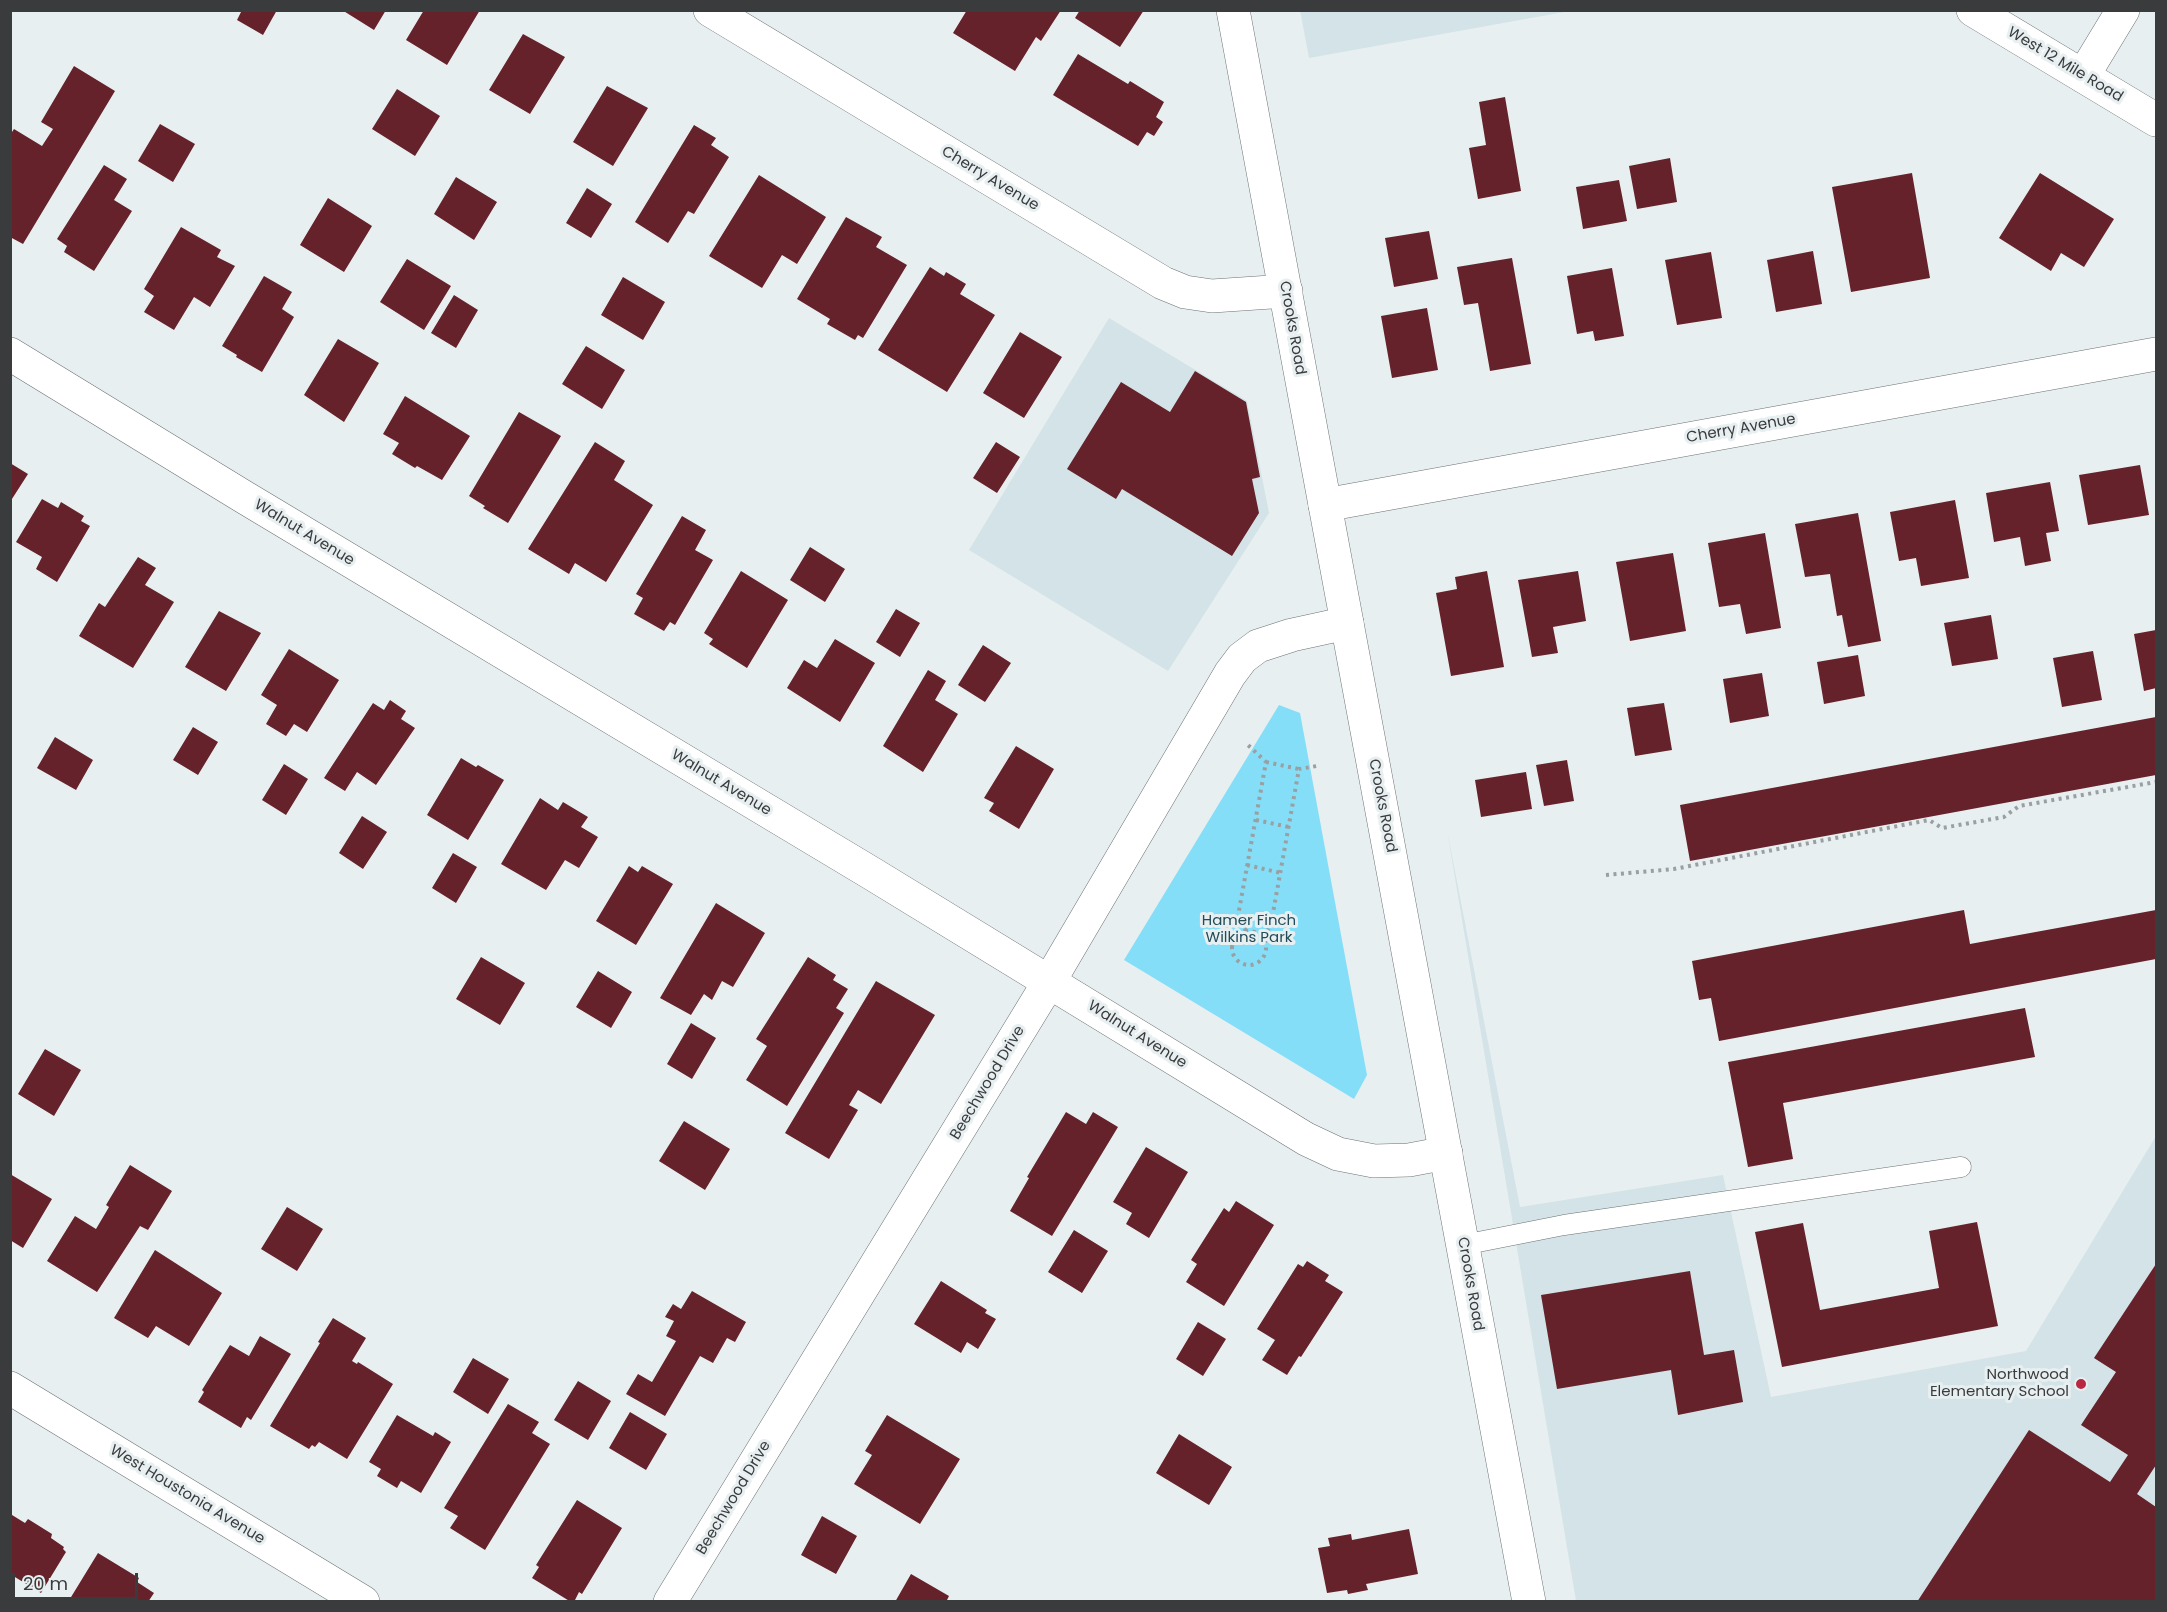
<!DOCTYPE html>
<html>
<head>
<meta charset="utf-8">
<style>
	body { margin:0 }
	#map { position:relative; width:2167px; height:1612px; overflow:hidden; background:#e8eff1; font-family:Poppins,sans-serif }
	canvas { display:block }
	.frame { position:absolute; inset:0; border:12px solid #393b3c; pointer-events:none }
	.scale { position:absolute; left:12px; top:1573px; width:126px; height:27px; box-sizing:border-box; border:3px solid #393b3c; border-top:0; padding-left:8px; font-size:18px; line-height:21px; white-space:nowrap; color:#393b3c; -webkit-text-stroke:4px #e8eff1; paint-order:stroke }
</style>
</head>
<body>
<div id="map">
<canvas width="2167" height="1612"></canvas>
<div class="frame"></div>
<div class="scale">20 m</div>
</div>
<script>
const context = document.querySelector('canvas').getContext('2d');
context.lineJoin = 'round';
function fillPath(path, color) { context.fillStyle = color; context.fill(path, 'evenodd'); }
const poly = rows => new Path2D(rows.map(r => 'M' + r).join(''));
function stroke(path, color, width, dash) { context.strokeStyle = color; context.lineWidth = width; context.lineCap = dash ? 'butt' : 'round'; context.setLineDash(dash || []); context.stroke(path); }
function write(font, color, halo, rows, align = 'center') {
  context.font = font + ' Poppins,sans-serif'; context.lineWidth = 6; context.setLineDash([]); context.textBaseline = 'middle'; context.strokeStyle = halo; context.fillStyle = color; for (const [text, x, y, turn = 0] of rows) {
    context.save(); context.translate(x, y); context.rotate((+turn || 0) * Math.PI / 180); context.textAlign = isNaN(turn) ? turn : align; if (halo) context.strokeText(text, 0, 0); context.fillText(text, 0, 0); context.restore();
  }
}
const built = poly([
	[1300,10,1570,10,1570,11,1309,58],
	[1109,318,1247,401,1269,513,1168,671,969,550],
	[1447,830,1520,1207,1723,1175,1771,1397,2026,1351,2156,1136,2156,1601,1576,1601]
]);
const green = poly([
	[1279,705,1300,713,1367,1075,1354,1099,1124,960]
]);
const building = poly([
	[242,10,277,10,263,35,237,20],
	[342,10,386,10,374,30],
	[424,10,480,10,447,65,406,40],
	[967,10,1061,10,1041,41,1036,37,1015,71,953,33],
	[1080,10,1144,10,1120,47,1075,18],
	[523,34,565,57,530,114,489,90],
	[1078,54,1128,84,1130,81,1164,102,1156,117,1163,122,1154,136,1147,132,1138,146,1053,95],
	[74,66,115,91,23,244,10,237,10,135,14,129,42,146,53,129,41,122],
	[607,86,648,108,613,166,573,142],
	[397,89,440,116,415,156,372,129],
	[1505,97,1521,191,1478,199,1469,148,1486,145,1479,102],
	[160,124,195,144,173,182,138,161],
	[694,125,716,138,711,145,729,157,694,214,688,211,668,243,635,222],
	[1670,158,1677,202,1637,209,1629,166],
	[104,165,127,179,114,200,132,211,94,271,64,252,67,246,57,239],
	[1912,173,1930,278,1851,292,1832,187],
	[2040,173,2114,219,2084,267,2061,253,2051,271,1999,238],
	[759,175,826,217,797,264,782,255,762,288,709,256],
	[456,177,497,202,474,240,434,214],
	[1619,180,1627,221,1583,229,1576,187],
	[587,188,612,204,591,238,566,223],
	[328,198,372,226,344,272,300,245],
	[846,217,882,237,876,247,907,265,863,338,858,335,855,340,827,324,830,319,797,299],
	[181,227,221,250,217,257,235,266,210,307,194,297,174,330,144,312,154,296,144,289],
	[1429,231,1438,279,1394,287,1385,238],
	[1813,251,1822,304,1776,312,1767,260],
	[1711,252,1722,318,1677,325,1665,260],
	[1512,258,1531,364,1490,371,1478,303,1464,305,1457,267],
	[407,259,451,286,424,330,380,302],
	[930,267,944,276,946,272,966,284,960,294,995,315,947,392,878,350],
	[1612,268,1624,336,1595,341,1593,331,1577,334,1567,276],
	[264,276,292,292,282,309,294,317,262,372,236,357,237,355,222,346],
	[623,277,665,302,643,340,601,315],
	[454,295,478,310,456,348,431,333],
	[1427,308,1438,370,1392,378,1381,316],
	[1020,332,1062,357,1024,418,983,393],
	[338,339,379,363,344,422,304,395],
	[586,346,625,370,602,409,562,384],
	[1195,371,1246,402,1260,477,1252,479,1259,513,1232,556,1122,489,1116,499,1067,469,1121,382,1170,412],
	[405,396,470,436,442,480,417,466,415,468,392,454,399,443,383,434],
	[519,412,561,436,508,523,483,508,485,506,469,496],
	[595,442,625,461,614,480,653,505,606,582,575,563,569,574,528,549],
	[996,442,1020,457,997,493,973,478],
	[10,463,28,474,10,502],
	[2140,465,2149,515,2088,525,2079,475],
	[2050,482,2059,531,2046,533,2051,561,2025,566,2020,537,1994,542,1986,493],
	[42,499,58,508,61,502,84,516,81,521,90,526,57,582,36,569,42,557,16,542],
	[1955,500,1969,578,1921,586,1916,558,1899,561,1890,512],
	[1858,513,1881,641,1848,647,1842,615,1837,616,1830,574,1805,577,1795,524],
	[682,516,706,530,695,550,713,560,675,625,670,622,664,631,634,614,643,598,636,594],
	[1765,533,1781,628,1746,634,1740,604,1719,607,1708,543],
	[810,547,845,569,825,602,790,580],
	[1673,553,1686,631,1630,641,1616,562],
	[138,557,156,568,145,585,174,602,133,668,79,636,99,603,105,607],
	[741,571,788,600,747,668,709,644,713,639,704,633],
	[1487,571,1504,667,1451,676,1436,593,1457,589,1455,577],
	[1578,571,1586,621,1553,627,1558,653,1532,657,1518,580],
	[896,609,920,623,900,657,876,642],
	[219,611,261,633,226,691,185,667],
	[1991,615,1998,659,1952,666,1944,623],
	[2156,630,2156,688,2144,691,2134,634],
	[835,639,875,663,840,722,787,688,804,660,817,668],
	[983,645,1011,663,985,702,958,685],
	[289,649,339,680,307,732,294,724,286,736,266,724,277,705,261,695],
	[2093,651,2102,700,2062,707,2053,658],
	[1858,655,1865,696,1824,704,1817,662],
	[928,670,946,681,935,700,958,714,923,772,883,746],
	[1762,673,1769,716,1730,723,1723,679],
	[390,700,406,711,401,719,415,728,376,785,357,772,345,791,324,778,373,703,384,710],
	[1664,703,1672,750,1635,756,1627,708],
	[2156,717,2156,775,1690,861,1680,805],
	[193,727,218,742,198,775,173,760],
	[55,737,93,760,76,790,37,768],
	[1016,746,1054,769,1019,829,989,811,994,803,984,798],
	[461,758,476,767,478,765,504,780,468,840,427,815],
	[1567,760,1574,801,1544,806,1536,765],
	[284,764,308,779,286,815,262,800],
	[1526,772,1532,809,1481,817,1475,780],
	[540,798,558,810,563,802,588,817,581,827,598,837,579,868,565,860,546,890,501,864],
	[362,816,387,832,363,869,339,853],
	[453,853,477,867,456,903,432,888],
	[629,866,638,872,642,866,673,884,636,945,596,921],
	[716,903,765,933,733,987,722,981,712,1000,704,994,691,1015,660,998],
	[1964,910,1970,944,2156,910,2156,959,1719,1041,1711,998,1699,1000,1692,961],
	[481,957,525,983,500,1025,456,999],
	[808,957,836,975,833,980,848,989,836,1008,844,1013,787,1106,746,1080,767,1046,756,1039],
	[598,971,632,992,611,1028,576,1007],
	[876,981,935,1015,881,1104,858,1090,849,1105,858,1110,829,1159,785,1133],
	[2025,1008,2035,1057,1783,1103,1793,1159,1748,1167,1728,1062],
	[691,1023,716,1038,692,1079,667,1064],
	[45,1049,81,1070,54,1116,18,1094],
	[1066,1112,1086,1124,1093,1112,1118,1127,1052,1236,1010,1211,1029,1178,1027,1177],
	[684,1121,730,1149,705,1190,659,1161],
	[1146,1147,1188,1172,1149,1238,1126,1224,1132,1213,1113,1202],
	[130,1165,172,1191,148,1230,140,1226,97,1292,47,1261,75,1216,96,1229,109,1207,106,1205],
	[10,1174,52,1199,23,1248,10,1240],
	[1236,1201,1274,1225,1224,1306,1186,1282,1197,1264,1191,1260,1224,1208,1229,1212],
	[287,1207,323,1229,297,1271,261,1249],
	[1977,1222,1998,1326,1782,1367,1755,1232,1803,1223,1820,1310,1939,1288,1929,1231],
	[1074,1230,1108,1251,1082,1293,1048,1272],
	[155,1250,222,1293,189,1346,156,1326,148,1338,114,1318],
	[1307,1261,1329,1275,1325,1281,1343,1292,1301,1357,1299,1356,1287,1375,1262,1360,1275,1340,1257,1329,1298,1264,1303,1267],
	[2156,1264,2156,1465,2137,1494,2156,1507,2156,1598,2154,1602,1917,1602,2029,1430,2110,1482,2128,1455,2081,1425,2116,1372,2094,1358],
	[1690,1271,1704,1355,1734,1350,1743,1402,1678,1415,1671,1370,1557,1389,1541,1295],
	[941,1281,987,1310,985,1313,996,1319,978,1349,967,1342,961,1353,914,1324],
	[692,1291,746,1322,735,1342,727,1338,713,1363,700,1356,665,1416,626,1394,638,1374,652,1382,676,1341,666,1336,674,1321,665,1317,673,1304,681,1309],
	[333,1318,366,1338,352,1361,357,1364,358,1362,393,1384,347,1459,319,1442,315,1447,312,1445,309,1449,270,1426,320,1343,318,1342],
	[1198,1322,1226,1339,1203,1376,1176,1359],
	[260,1336,291,1354,251,1420,247,1417,241,1428,198,1402,204,1392,202,1390,230,1345,249,1356],
	[473,1358,509,1379,488,1414,453,1392],
	[578,1381,611,1401,588,1440,554,1420],
	[508,1404,539,1422,532,1433,550,1444,485,1550,450,1528,458,1516,444,1508],
	[630,1412,667,1434,646,1470,609,1448],
	[397,1415,433,1436,435,1432,451,1442,421,1493,401,1481,397,1488,377,1476,381,1469,369,1462],
	[887,1415,960,1459,920,1524,854,1484,872,1455,865,1451],
	[1179,1434,1232,1467,1209,1505,1156,1473],
	[577,1500,622,1528,582,1594,579,1592,574,1602,571,1602,532,1578,539,1567,536,1565],
	[12,1515,25,1523,28,1519,52,1534,51,1538,64,1547,63,1549,66,1552,41,1593,10,1574],
	[822,1516,857,1536,836,1574,801,1555],
	[1409,1529,1418,1574,1366,1584,1368,1590,1348,1594,1347,1590,1327,1593,1318,1548,1330,1546,1328,1538,1351,1534,1352,1540],
	[98,1553,139,1578,137,1582,154,1593,148,1602,68,1602],
	[911,1574,949,1596,946,1602,895,1602]
]);
const path = poly([
	[1266,762,1299,769],
	[1256,820,1289,827],
	[1247,865,1281,873],
	[1606,875,1674,869,1929,820,1942,828,2004,817,2019,806,2156,782],
	'1232 948a17 17 0 1 1 34 0a17 17 0 1 1-34 0Z',
	[1246,931,1238,916,1266,762,1248,745],
	[1264,938,1271,924,1299,769,1317,766]
]);
const service = poly([
	[1463,1245,1564,1225,1961,1167]
]);
const minor = poly([
	[710,10,1163,283,1185,292,1212,296,1286,291],
	[2083,76,2123,10],
	[10,354,244,497,871,873,1306,1139,1338,1154,1374,1161,1409,1160,1446,1153],
	[1325,505,2156,354],
	[10,1388,363,1602],
	[670,1602,1049,982,1230,674,1242,658,1258,646,1292,635,1347,623]
]);
const secondary = poly([
	[1233,10,1529,1602],
	[1973,10,2156,120]
]);
const markers = [
	[2081,1384,6,"#b92842"]
];
const streetNames = [
	["West 12 Mile Road",2065,65,31],
	["Cherry Avenue",990,179,31],
	["Crooks Road",1292,328,80],
	["Cherry Avenue",1741,429,-10],
	["Walnut Avenue",304,533,31],
	["Walnut Avenue",721,783,31],
	["Crooks Road",1382,806,79],
	["Walnut Avenue",1137,1035,32],
	["Beechwood Drive",988,1083,-59],
	["Crooks Road",1470,1284,80],
	["West Houstonia Avenue",187,1495,31],
	["Beechwood Drive",734,1498,-59]
];
const parkNames = [
	["Hamer Finch",1249,921],
	["Wilkins Park",1249,938]
];
const poiNames = [
	["Northwood",2069,1375],
	["Elementary School",2069,1392]
];
fillPath(built, '#d3e3e7');
fillPath(green, '#84def8');
fillPath(building, '#65222a');
stroke(service, '#6c7274', 21);
stroke(minor, '#6c7274', 34);
stroke(secondary, '#6c7274', 34);
stroke(path, '#9a9fa1', 4, [3, 4.5]);
stroke(service, '#fff', 20);
stroke(minor, '#fff', 33);
stroke(secondary, '#fff', 33);
for (const [x, y, r, color] of markers) { const dot = new Path2D(); dot.arc(x, y, r, 0, 2 * Math.PI); context.fillStyle = color; context.fill(dot); stroke(dot, '#e8eff1', 2); }
write('15px', '#393b3c', '#e8eff1', streetNames);
write('15px', '#224c57', '#e8eff1', parkNames);
write('15px', '#393b3c', '#e8eff1', poiNames, 'right');
</script>
</body>
</html>
